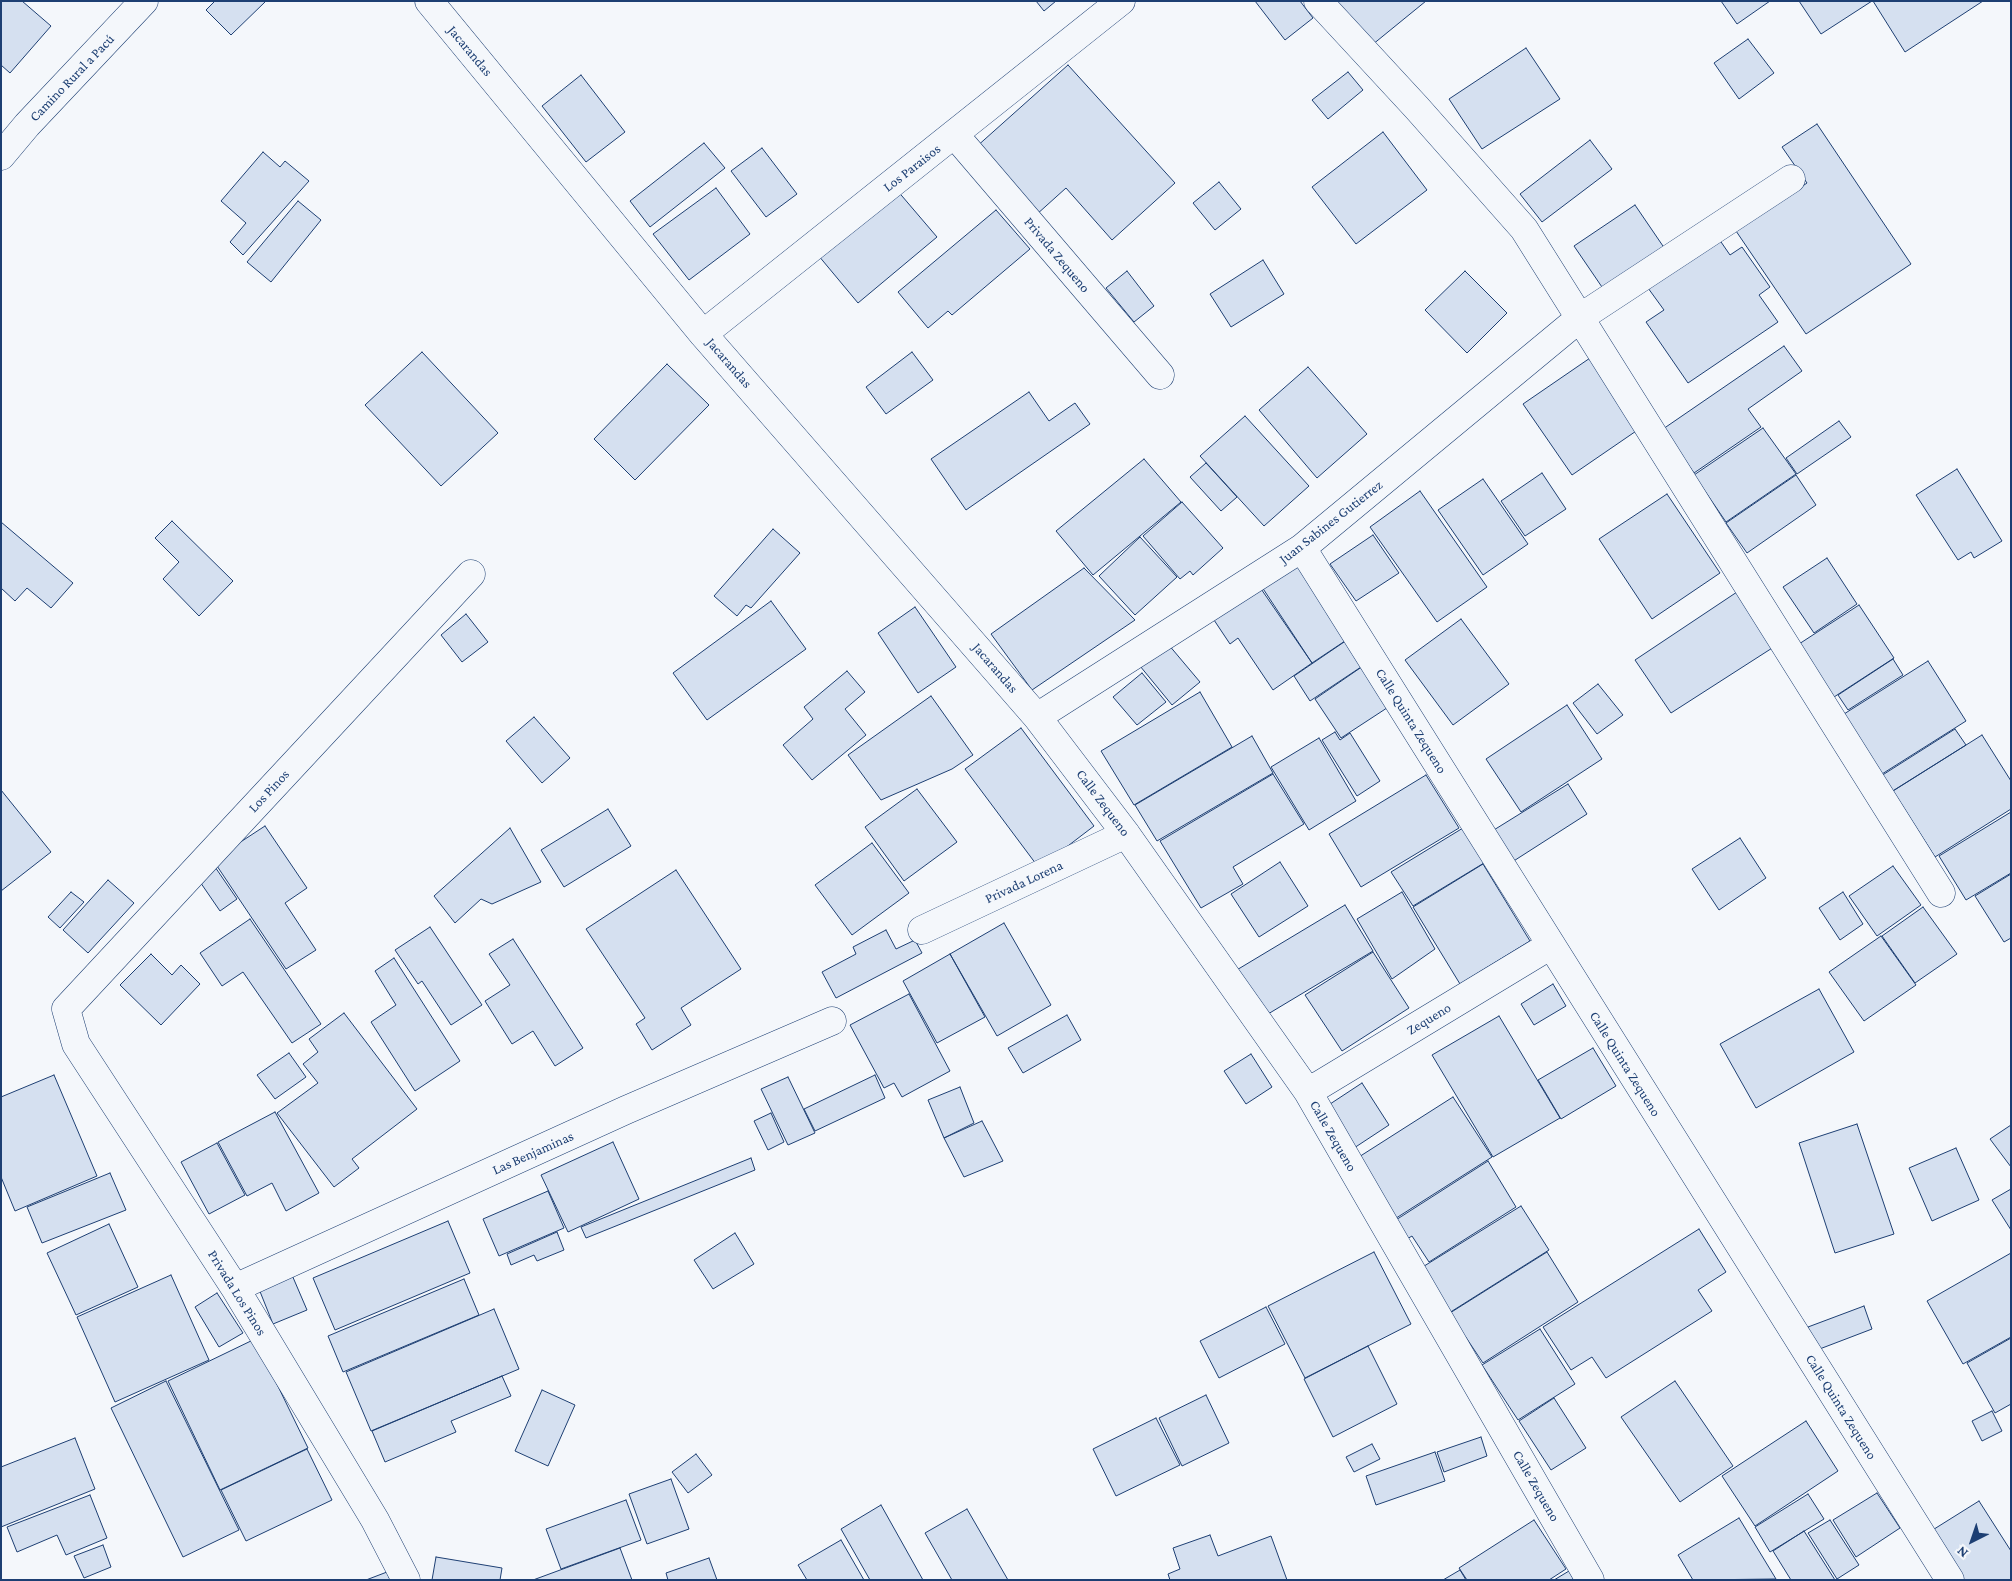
<!DOCTYPE html>
<html>
<head>
<meta charset="utf-8">
<style>
	body { margin:0 }
	#map { position:relative; width:2012px; height:1581px; overflow:hidden; background:#f4f7fb; font-family:"Crimson Pro",serif }
	canvas { display:block }
	.frame { position:absolute; inset:0; border:2px solid #1d3f73; pointer-events:none }
	.north { position:absolute; left:1947px; top:1516px; width:50px; height:50px; -webkit-text-stroke:4px #f4f7fb; paint-order:stroke; rotate:221deg; font-size:14px; font-weight:700; line-height:20px; text-align:center; color:#1d3f73 }
	.north::after { content:''; display:block; margin:auto; width:18px; height:22px; background:#1d3f73; clip-path:polygon(50% 0,100% 100%,50% 72%,0 100%) }
</style>
</head>
<body>
<div id="map">
<canvas width="2012" height="1581"></canvas>
<div class="frame"></div>
<div class="north">N</div>
</div>
<script>
const context = document.querySelector('canvas').getContext('2d');
context.lineJoin = 'round';
function fillPath(path, color) { context.fillStyle = color; context.fill(path, 'evenodd'); }
const poly = rows => new Path2D(rows.map(r => 'M' + r).join(''));
function stroke(path, color, width, dash) { context.strokeStyle = color; context.lineWidth = width; context.lineCap = dash ? 'butt' : 'round'; context.setLineDash(dash || []); context.stroke(path); }
function write(font, color, halo, rows, align = 'center') {
  context.font = font + ' "Crimson Pro",serif'; context.lineWidth = 4; context.setLineDash([]); context.textBaseline = 'middle'; context.strokeStyle = halo; context.fillStyle = color; for (const [text, x, y, turn = 0] of rows) {
    context.save(); context.translate(x, y); context.rotate((+turn || 0) * Math.PI / 180); context.textAlign = isNaN(turn) ? turn : align; if (halo) context.strokeText(text, 0, 0); context.fillText(text, 0, 0); context.restore();
  }
}
const building = poly([
	[1,1,22,1,51,26,10,73,1,65,1,1],
	[215,1,266,1,231,35,206,10,215,1],
	[1036,1,1056,1,1044,11,1036,1],
	[1255,1,1300,1,1313,18,1285,40,1255,1],
	[1336,1,1426,1,1372,45,1336,1],
	[1721,1,1770,1,1737,24,1721,1],
	[1799,1,1872,1,1821,34,1799,1],
	[1873,1,1983,1,1905,52,1873,1],
	[1748,39,1774,73,1739,99,1714,63,1748,39],
	[1526,48,1560,99,1482,149,1449,99,1526,48],
	[1068,65,1175,183,1112,240,1066,188,1036,215,975,148,1068,65],
	[1348,72,1363,90,1328,119,1312,100,1348,72],
	[581,75,625,132,586,162,542,106,581,75],
	[1817,124,1911,264,1806,334,1736,231,1807,183,1782,147,1817,124],
	[1383,132,1427,190,1356,244,1312,187,1383,132],
	[1590,140,1612,169,1542,222,1520,194,1590,140],
	[704,143,725,168,650,227,630,201,704,143],
	[762,148,797,194,766,217,731,171,762,148],
	[263,152,280,167,285,161,309,181,243,255,230,242,246,223,221,201,263,152],
	[1219,182,1241,209,1215,230,1193,203,1219,182],
	[716,188,750,234,689,280,653,234,716,188],
	[896,189,937,237,858,303,818,255,896,189],
	[298,201,321,220,271,282,247,262,298,201],
	[1635,205,1665,249,1604,290,1574,246,1635,205],
	[996,210,1030,249,952,315,948,311,928,328,898,292,996,210],
	[1719,239,1730,255,1742,247,1770,287,1759,295,1778,322,1688,383,1646,322,1664,310,1648,288,1719,239],
	[1263,260,1284,294,1231,327,1210,294,1263,260],
	[1127,271,1154,306,1134,322,1106,288,1127,271],
	[1465,271,1507,313,1467,353,1425,310,1465,271],
	[1784,346,1802,371,1748,409,1761,427,1694,473,1663,429,1784,346],
	[422,352,498,433,441,486,365,405,422,352],
	[912,352,933,380,886,414,866,387,912,352],
	[1593,356,1642,427,1572,475,1523,404,1593,356],
	[667,364,709,405,635,480,594,439,667,364],
	[1308,367,1367,434,1317,478,1259,410,1308,367],
	[1029,392,1049,421,1075,403,1090,424,966,510,931,459,1029,392],
	[1245,416,1309,486,1264,526,1200,456,1245,416],
	[1839,421,1851,437,1797,474,1786,458,1839,421],
	[1763,428,1796,474,1726,522,1694,475,1763,428],
	[1144,459,1181,502,1093,575,1056,531,1144,459],
	[1206,463,1237,497,1221,511,1190,477,1206,463],
	[1957,469,2002,541,1974,558,1971,552,1958,560,1916,495,1957,469],
	[1542,473,1566,509,1525,536,1501,501,1542,473],
	[1796,475,1816,505,1747,553,1726,523,1796,475],
	[1483,479,1528,544,1483,575,1438,510,1483,479],
	[1420,491,1487,587,1437,622,1370,527,1420,491],
	[1667,494,1720,573,1652,619,1599,539,1667,494],
	[1182,502,1223,548,1193,575,1190,571,1180,579,1143,536,1182,502],
	[172,521,233,581,199,616,163,579,179,562,155,538,172,521],
	[1,522,73,583,51,608,27,588,15,601,1,588,1,522],
	[773,529,800,553,751,608,746,605,737,616,714,596,773,529],
	[1373,535,1399,573,1356,601,1330,564,1373,535],
	[1140,537,1177,577,1135,615,1099,576,1140,537],
	[1292,557,1348,639,1312,663,1258,581,1292,557],
	[1827,558,1857,604,1814,633,1783,587,1827,558],
	[1084,568,1135,620,1032,690,991,634,1084,568],
	[1257,583,1312,663,1273,690,1238,638,1230,644,1210,614,1257,583],
	[1743,588,1780,643,1671,713,1635,660,1743,588],
	[771,601,806,649,707,720,673,673,771,601],
	[1859,605,1894,658,1834,697,1799,644,1859,605],
	[915,607,956,667,918,693,878,633,915,607],
	[466,614,488,642,462,662,441,635,466,614],
	[1461,619,1509,684,1453,725,1405,660,1461,619],
	[1347,640,1364,665,1310,701,1294,676,1347,640],
	[1168,644,1200,682,1172,705,1140,666,1168,644],
	[1893,659,1903,675,1848,710,1838,695,1893,659],
	[1928,661,1966,721,1882,774,1844,714,1928,661],
	[1366,664,1393,704,1341,738,1315,699,1366,664],
	[847,671,865,692,845,709,866,735,812,780,783,745,813,719,804,707,847,671],
	[1142,673,1166,702,1137,725,1113,697,1142,673],
	[1598,684,1623,715,1597,734,1573,703,1598,684],
	[1200,692,1232,747,1134,805,1101,751,1200,692],
	[931,696,973,755,952,769,881,800,848,755,931,696],
	[1567,705,1602,759,1521,812,1486,759,1567,705],
	[534,717,570,758,542,783,506,741,534,717],
	[1021,728,1094,826,1039,868,965,769,1021,728],
	[1955,729,1966,745,1891,792,1881,776,1955,729],
	[1335,732,1340,740,1350,733,1380,781,1357,796,1322,740,1335,732],
	[1982,735,2011,781,2011,809,1935,857,1893,791,1982,735],
	[1252,736,1273,773,1157,841,1135,805,1252,736],
	[1319,738,1356,801,1309,830,1271,767,1319,738],
	[1273,774,1304,824,1233,867,1243,884,1201,908,1160,841,1273,774],
	[1426,775,1459,828,1361,887,1329,834,1426,775],
	[1568,784,1587,814,1509,864,1489,833,1568,784],
	[917,789,957,842,904,881,865,827,917,789],
	[1,790,51,852,1,891,1,790],
	[608,809,631,846,564,887,541,850,608,809],
	[2011,812,2011,873,1966,900,1939,856,2011,812],
	[265,826,307,888,285,903,316,950,286,969,213,860,265,826],
	[510,828,541,882,492,904,481,899,455,923,434,896,510,828],
	[1463,828,1484,863,1413,906,1391,872,1463,828],
	[1740,838,1766,878,1719,910,1692,869,1740,838],
	[872,843,909,893,852,935,815,885,872,843],
	[1280,862,1308,906,1259,937,1231,894,1280,862],
	[213,864,237,899,220,911,196,876,213,864],
	[1483,864,1530,941,1460,984,1413,907,1483,864],
	[1893,866,1921,905,1877,936,1849,896,1893,866],
	[676,870,741,969,681,1008,691,1025,652,1050,636,1024,645,1018,586,929,676,870],
	[2011,874,2011,938,2004,942,1975,896,2011,874],
	[108,880,134,903,88,953,63,930,108,880],
	[71,892,84,902,60,928,48,917,71,892],
	[1402,892,1435,949,1392,979,1357,919,1402,892],
	[1843,892,1863,924,1840,940,1819,908,1843,892],
	[1345,905,1373,951,1263,1017,1235,971,1345,905],
	[1923,907,1957,954,1915,983,1882,936,1923,907],
	[250,919,321,1024,292,1043,243,972,222,986,200,953,250,919],
	[1004,923,1051,1005,997,1036,950,954,1004,923],
	[430,927,482,1005,451,1025,422,981,418,984,395,950,430,927],
	[886,930,896,949,915,940,922,953,836,998,822,972,856,954,853,947,886,930],
	[1881,936,1916,985,1864,1021,1829,972,1881,936],
	[513,939,583,1048,555,1066,533,1031,512,1044,485,1001,510,985,489,954,513,939],
	[1373,952,1409,1008,1342,1051,1305,995,1373,952],
	[151,954,172,975,181,965,200,984,161,1025,120,985,151,954],
	[950,954,985,1017,937,1043,903,981,950,954],
	[394,958,460,1061,415,1091,371,1022,396,1005,375,971,394,958],
	[1553,984,1566,1006,1534,1025,1521,1004,1553,984],
	[1819,989,1854,1052,1756,1108,1720,1044,1819,989],
	[909,994,950,1071,902,1097,894,1083,884,1088,850,1025,909,994],
	[344,1013,417,1109,352,1159,359,1168,334,1187,277,1113,318,1083,303,1064,318,1052,309,1039,344,1013],
	[1067,1015,1081,1040,1023,1073,1008,1048,1067,1015],
	[1499,1016,1560,1118,1493,1157,1432,1055,1499,1016],
	[1593,1048,1616,1086,1561,1119,1538,1080,1593,1048],
	[289,1053,306,1077,275,1099,257,1075,289,1053],
	[1251,1054,1272,1087,1246,1104,1224,1071,1251,1054],
	[54,1075,97,1176,15,1211,1,1177,1,1097,54,1075],
	[875,1075,885,1098,815,1131,804,1109,875,1075],
	[788,1077,815,1133,788,1145,761,1089,788,1077],
	[1362,1083,1389,1125,1351,1150,1324,1108,1362,1083],
	[960,1087,974,1123,944,1138,928,1100,960,1087],
	[1453,1097,1492,1157,1390,1222,1351,1162,1453,1097],
	[275,1112,319,1193,286,1211,272,1183,247,1196,218,1142,275,1112],
	[771,1113,784,1142,768,1150,754,1121,771,1113],
	[982,1121,1003,1161,964,1177,944,1138,982,1121],
	[1857,1124,1894,1234,1835,1253,1799,1143,1857,1124],
	[2011,1125,2011,1167,1990,1139,2011,1125],
	[613,1142,639,1199,568,1232,541,1175,613,1142],
	[217,1143,245,1195,209,1214,181,1162,217,1143],
	[1956,1148,1979,1200,1932,1221,1909,1168,1956,1148],
	[751,1158,755,1170,586,1238,581,1227,751,1158],
	[1488,1161,1516,1207,1429,1262,1412,1236,1400,1243,1388,1225,1488,1161],
	[110,1173,126,1210,42,1243,27,1207,110,1173],
	[2011,1189,2011,1230,1992,1200,2011,1189],
	[548,1191,564,1228,499,1256,483,1219,548,1191],
	[1521,1206,1549,1250,1449,1313,1421,1268,1521,1206],
	[448,1221,470,1273,335,1330,313,1278,448,1221],
	[109,1224,138,1287,76,1315,47,1253,109,1224],
	[1699,1229,1726,1272,1698,1290,1712,1311,1606,1378,1592,1357,1571,1370,1543,1327,1699,1229],
	[557,1232,564,1250,537,1261,534,1255,511,1265,507,1254,557,1232],
	[735,1233,754,1264,713,1289,694,1260,735,1233],
	[1374,1252,1411,1324,1305,1378,1268,1306,1374,1252],
	[1547,1252,1578,1302,1483,1363,1465,1336,1457,1341,1442,1318,1547,1252],
	[2011,1253,2011,1337,1963,1364,1927,1301,2011,1253],
	[171,1275,209,1360,115,1402,77,1317,171,1275],
	[292,1275,307,1310,273,1324,259,1289,292,1275],
	[464,1279,479,1315,343,1372,328,1336,464,1279],
	[217,1293,243,1333,219,1347,195,1307,217,1293],
	[1864,1306,1872,1329,1817,1350,1808,1327,1864,1306],
	[1266,1307,1285,1344,1219,1378,1200,1341,1266,1307],
	[494,1309,519,1369,371,1431,346,1372,494,1309],
	[1540,1329,1575,1384,1518,1420,1482,1365,1540,1329],
	[2011,1338,2011,1404,1995,1413,1967,1363,2011,1338],
	[255,1339,308,1448,220,1490,168,1381,255,1339],
	[1368,1346,1397,1404,1333,1437,1304,1379,1368,1346],
	[502,1376,511,1396,451,1421,456,1432,385,1462,372,1431,502,1376],
	[166,1381,239,1530,183,1557,111,1408,166,1381],
	[1675,1381,1733,1466,1680,1502,1621,1417,1675,1381],
	[542,1390,575,1405,548,1466,515,1451,542,1390],
	[1206,1395,1229,1443,1182,1466,1159,1418,1206,1395],
	[1554,1398,1586,1448,1551,1470,1519,1421,1554,1398],
	[1992,1411,2002,1431,1982,1441,1972,1421,1992,1411],
	[1156,1418,1180,1465,1116,1496,1093,1449,1156,1418],
	[1806,1421,1838,1471,1755,1526,1722,1476,1806,1421],
	[1481,1437,1487,1456,1444,1472,1437,1452,1481,1437],
	[75,1438,95,1489,1,1527,1,1467,75,1438],
	[1372,1444,1380,1459,1354,1472,1346,1457,1372,1444],
	[307,1449,332,1500,246,1541,221,1490,307,1449],
	[1435,1452,1445,1481,1376,1505,1366,1476,1435,1452],
	[696,1454,712,1475,688,1493,672,1472,696,1454],
	[671,1479,689,1529,647,1544,629,1494,671,1479],
	[1877,1493,1900,1528,1856,1557,1833,1520,1877,1493],
	[1808,1494,1824,1519,1770,1552,1755,1527,1808,1494],
	[90,1495,107,1538,66,1555,57,1535,17,1552,7,1527,90,1495],
	[626,1500,641,1540,561,1569,546,1529,626,1500],
	[1979,1501,2011,1551,2011,1580,1961,1580,1931,1531,1979,1501],
	[881,1505,923,1580,870,1580,841,1529,881,1505],
	[967,1509,1008,1580,952,1580,925,1533,967,1509],
	[1739,1518,1776,1579,1693,1580,1678,1555,1739,1518],
	[1534,1520,1566,1569,1549,1580,1467,1580,1459,1568,1534,1520],
	[1830,1520,1859,1565,1837,1579,1808,1533,1830,1520],
	[1804,1531,1835,1580,1791,1580,1773,1551,1804,1531],
	[1210,1535,1218,1556,1271,1536,1287,1580,1170,1580,1168,1574,1180,1569,1173,1548,1210,1535],
	[841,1540,864,1580,807,1580,798,1565,841,1540],
	[103,1545,111,1567,84,1578,74,1556,103,1545],
	[620,1548,632,1580,533,1580,620,1548],
	[436,1557,502,1568,500,1580,432,1580,436,1557],
	[709,1558,717,1580,668,1580,666,1573,709,1558],
	[1460,1570,1466,1580,1443,1580,1460,1570],
	[1569,1571,1574,1580,1554,1580,1569,1571],
	[387,1572,390,1580,366,1580,387,1572]
]);
const minor = poly([
	[429,1,703,334,1037,717,1126,834,1308,1092,1590,1580],
	[1318,1,1417,108,1524,229,1941,893],
	[954,134,1160,375],
	[703,334,1121,1],
	[1302,548,1950,1580],
	[1037,717,1302,548,1581,317,1791,179],
	[922,930,1126,834],
	[1308,1092,1551,945],
	[235,1288,626,1110,832,1021],
	[406,1580,375,1520,235,1288,76,1044,66,1009,471,574]
]);
const tertiary = poly([
	[1,156,27,125,144,1]
]);
const streetNames = [
	["Jacarandas",470,51,50],
	["Camino Rural a Pacú",72,78,-46],
	["Los Paraisos",912,168,-38],
	["Privada Zequeno",1057,255,50],
	["Jacarandas",729,363,49],
	["Juan Sabines Gutierrez",1331,522,-38],
	["Jacarandas",995,668,49],
	["Calle Quinta Zequeno",1411,721,58],
	["Los Pinos",269,791,-47],
	["Calle Zequeno",1103,803,53],
	["Privada Lorena",1024,882,-25],
	["Zequeno",1429,1019,-31],
	["Calle Quinta Zequeno",1625,1064,58],
	["Calle Zequeno",1333,1136,60],
	["Las Benjaminas",533,1153,-24],
	["Privada Los Pinos",237,1293,58],
	["Calle Quinta Zequeno",1841,1407,58],
	["Calle Zequeno",1536,1486,60]
];
fillPath(building, '#d5e0f0');
stroke(building, '#1d3f73', 1);
stroke(minor, '#1d3f73', 29);
stroke(tertiary, '#1d3f73', 29);
stroke(minor, '#f4f7fb', 28);
stroke(tertiary, '#f4f7fb', 28);
write('14px', '#1d3f73', '#f4f7fb', streetNames);
</script>
</body>
</html>
